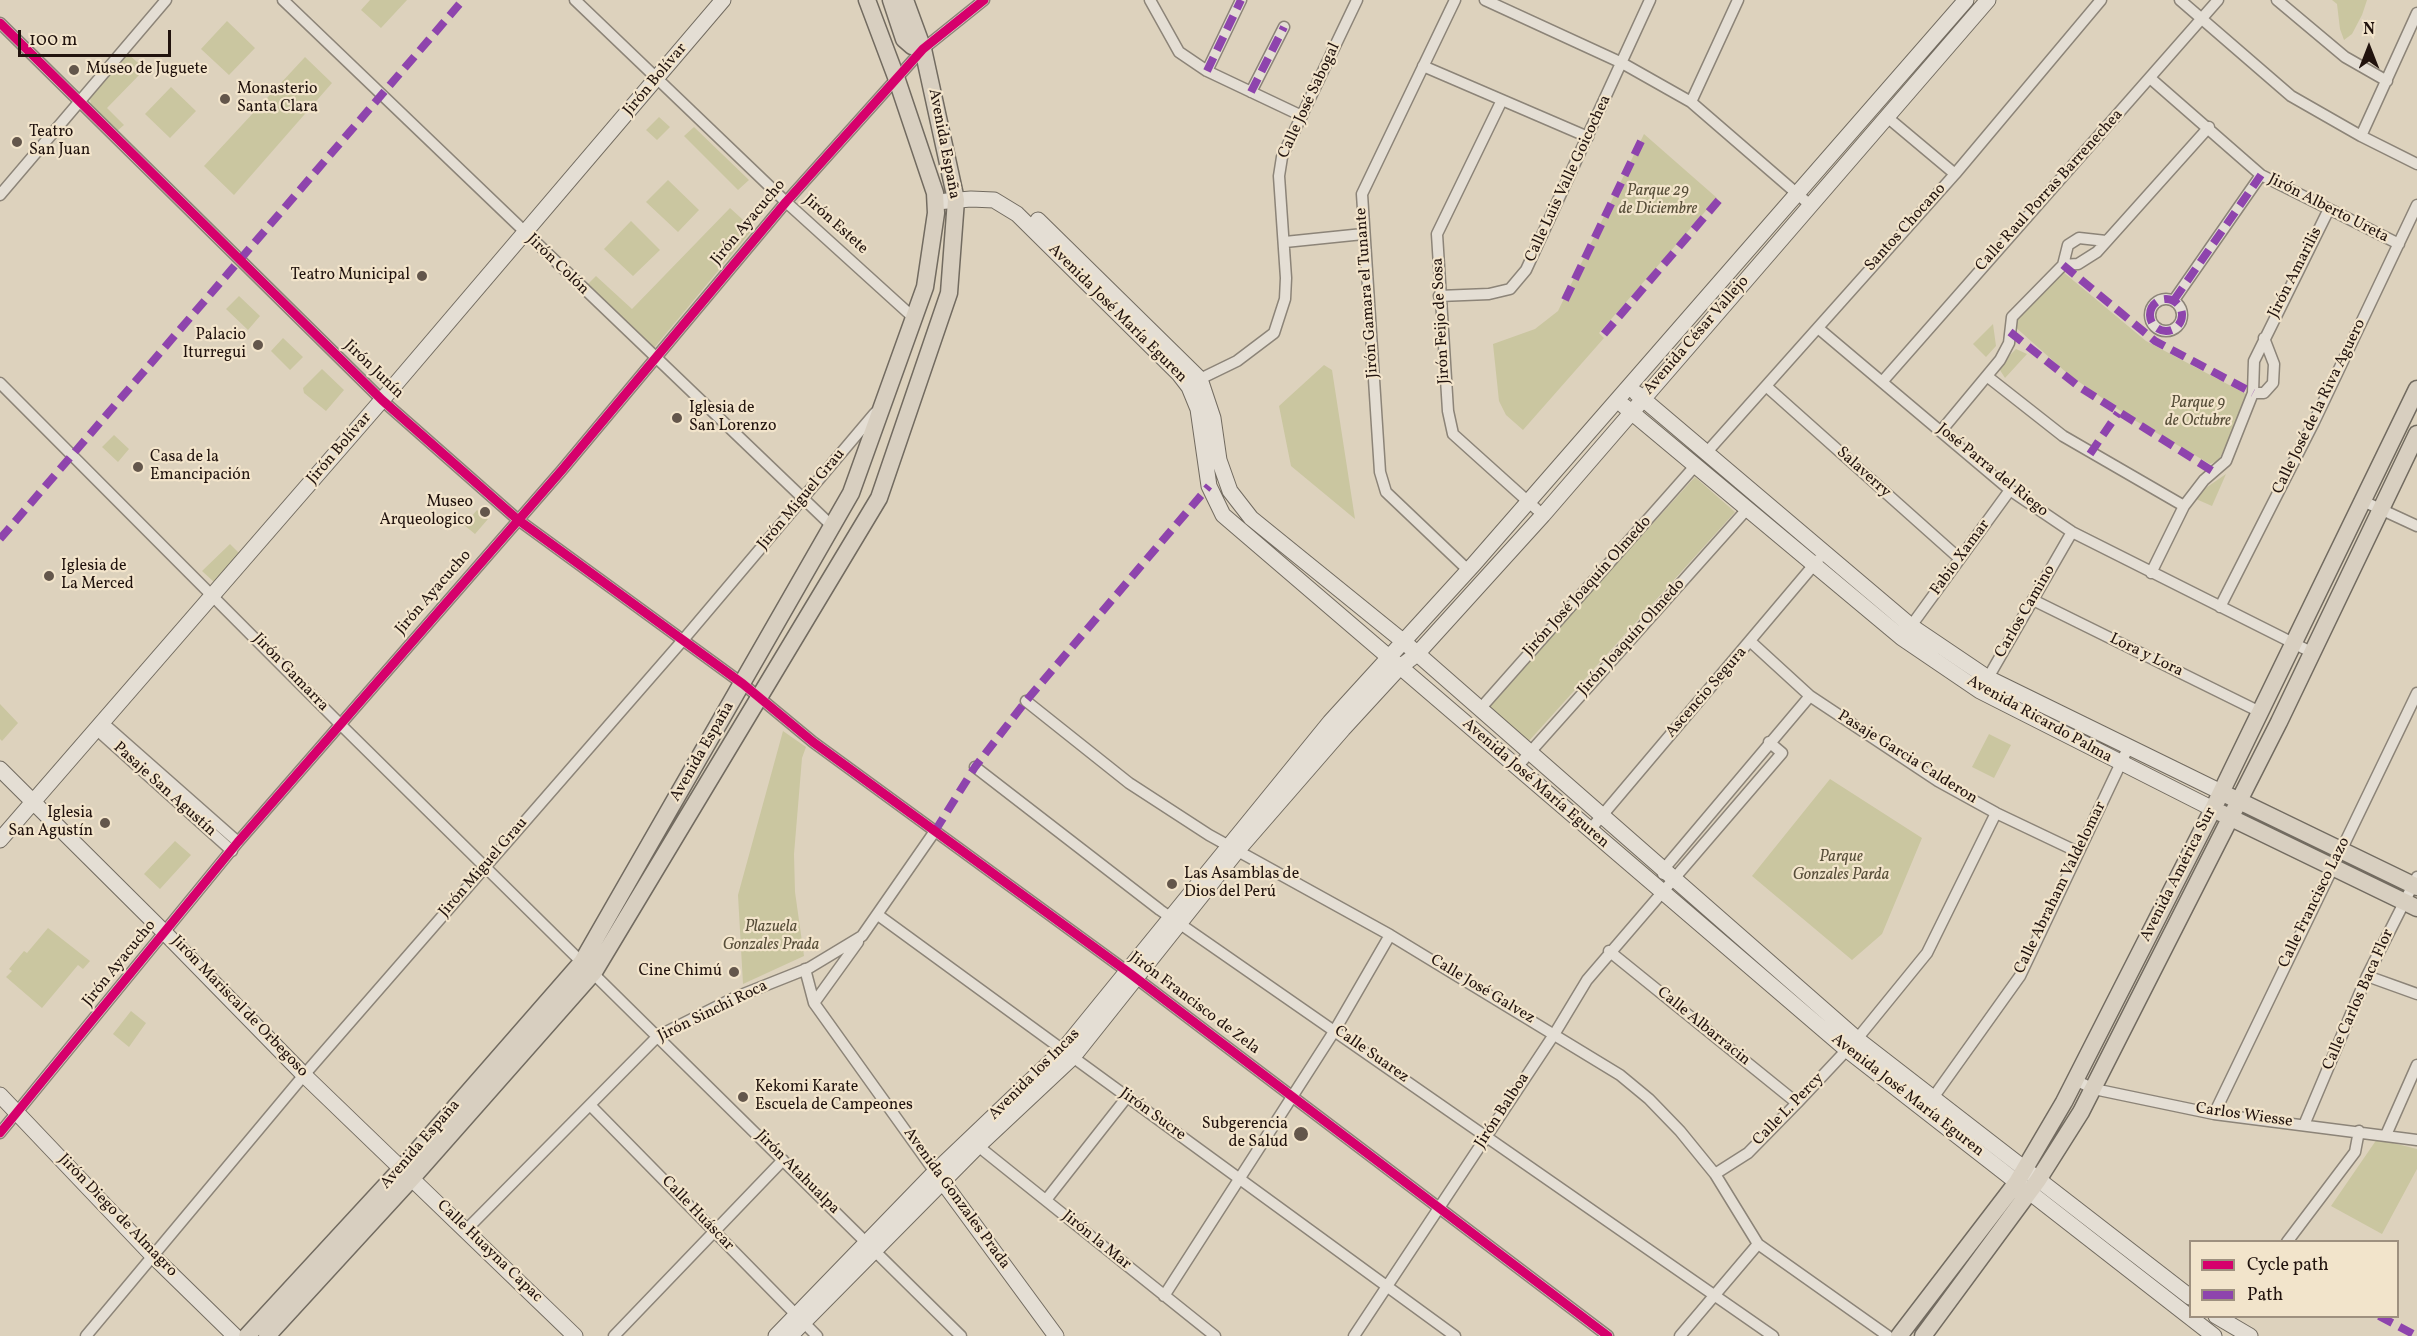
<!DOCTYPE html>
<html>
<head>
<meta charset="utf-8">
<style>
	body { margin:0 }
	#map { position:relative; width:2417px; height:1336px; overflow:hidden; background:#ddd2bd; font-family:Vollkorn,serif }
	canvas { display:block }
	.legend { position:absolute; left:2189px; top:1240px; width:210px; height:78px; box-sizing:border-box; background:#f2e4cb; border:2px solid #9e907f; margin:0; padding:8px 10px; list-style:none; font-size:18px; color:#21130e }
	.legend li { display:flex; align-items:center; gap:12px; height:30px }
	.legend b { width:30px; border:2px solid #9e907f }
	.north { position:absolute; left:2339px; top:18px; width:60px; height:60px; -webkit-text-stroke:4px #f2e4cb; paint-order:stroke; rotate:0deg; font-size:16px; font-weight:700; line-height:24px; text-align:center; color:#21130e }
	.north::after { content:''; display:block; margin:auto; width:21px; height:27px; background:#21130e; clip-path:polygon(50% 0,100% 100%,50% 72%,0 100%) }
	.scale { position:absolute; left:18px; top:30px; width:153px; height:27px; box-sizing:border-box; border:3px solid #21130e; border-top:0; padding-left:8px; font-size:18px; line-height:21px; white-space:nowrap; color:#21130e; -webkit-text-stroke:4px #f2e4cb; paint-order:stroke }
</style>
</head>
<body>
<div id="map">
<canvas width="2417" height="1336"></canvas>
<ul class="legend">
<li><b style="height:8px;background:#d6006c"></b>Cycle path</li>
<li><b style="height:8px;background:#8e44ad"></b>Path</li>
</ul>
<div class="north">N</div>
<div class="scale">100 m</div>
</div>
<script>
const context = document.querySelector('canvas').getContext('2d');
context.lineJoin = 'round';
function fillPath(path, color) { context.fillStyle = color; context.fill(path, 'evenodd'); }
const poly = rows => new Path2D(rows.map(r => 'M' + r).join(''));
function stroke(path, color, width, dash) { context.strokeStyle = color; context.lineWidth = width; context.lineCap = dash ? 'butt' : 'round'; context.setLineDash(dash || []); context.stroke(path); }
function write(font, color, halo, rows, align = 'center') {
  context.font = font + ' Vollkorn,serif'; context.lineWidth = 4.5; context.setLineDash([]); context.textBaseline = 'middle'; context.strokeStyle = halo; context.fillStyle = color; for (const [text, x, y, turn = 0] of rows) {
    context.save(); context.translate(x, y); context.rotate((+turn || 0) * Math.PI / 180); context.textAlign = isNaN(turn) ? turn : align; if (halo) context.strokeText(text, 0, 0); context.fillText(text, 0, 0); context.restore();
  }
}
const green = poly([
	[370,0,407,0,381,28,361,10],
	[2332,0,2367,0,2362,15,2352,34,2344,40,2340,29,2337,4],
	[227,21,255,48,229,75,201,49],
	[128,54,145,69,107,108,124,125,117,131,91,105,90,99],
	[305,57,332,83,234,195,204,166],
	[171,87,196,111,170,138,145,114],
	[659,117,670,127,657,140,646,130],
	[694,127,749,180,738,190,684,136],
	[1644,134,1717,198,1599,333,1604,338,1523,430,1506,415,1499,401,1493,344,1535,329,1558,311],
	[668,180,699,210,678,232,646,202],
	[730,208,753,229,654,348,588,284,596,276,632,309],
	[631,221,660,250,633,276,604,249],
	[2062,271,2146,341,2248,395,2219,460,2210,464,2129,417,2068,374,2013,325,2016,318],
	[239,296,260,316,248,330,226,309],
	[1993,324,1996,346,1986,357,1973,344],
	[283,338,303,357,290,370,271,351],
	[2016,349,2027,354,2005,378,1998,367],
	[1324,365,1332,370,1355,519,1291,466,1279,406],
	[322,369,344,390,326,411,304,393,303,388],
	[114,435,129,449,118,462,102,447],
	[2226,474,2212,506,2196,499,2197,494],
	[1695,477,1735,512,1528,742,1487,706],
	[477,510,488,519,475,534,464,525],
	[230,544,240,554,214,582,202,571],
	[0,704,18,723,2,741,0,739],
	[783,731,806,747,802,758,794,854,795,892,804,956,743,984,738,895],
	[1989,734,2011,745,1994,778,1972,767],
	[1830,779,1922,838,1882,934,1852,960,1752,876],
	[175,841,191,855,160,889,144,874],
	[48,928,90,961,83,969,78,965,42,1008,6,977,12,971,9,969,24,951,27,953],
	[131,1011,146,1023,129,1047,113,1034],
	[2377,1139,2417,1149,2417,1169,2382,1234,2331,1206]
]);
const street = poly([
	[283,0,833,527],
	[575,0,786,202,915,319],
	[1150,0,1179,52,1207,71,1302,116],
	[1455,0,1362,194,1380,472,1386,492,1468,570],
	[1485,0,1622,63,1691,102,1809,204],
	[2180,0,2291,96,2361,136,2417,164],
	[2277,0,2345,57,2387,81],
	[0,23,382,400,517,519,743,684,813,742,1128,972,1608,1336],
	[1423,66,1588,137],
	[1207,71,1241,0],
	[2150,78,2261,175,2399,244],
	[1251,92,1284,27],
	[1502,100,1437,234,1448,411,1453,434,1543,515],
	[1691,102,1738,0],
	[1887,117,1955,174],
	[2361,136,2417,13],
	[0,195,166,0],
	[1285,242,1363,234],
	[2063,265,2078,264,2097,252,2209,127],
	[1439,296,1489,294,1510,289,1526,270,1650,0],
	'2150 315a16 16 0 1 1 32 0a16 16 0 1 1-32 0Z',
	[2174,300,2261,175],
	[1818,328,2010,490,2072,532,2313,653],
	[1988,377,2063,436,2184,506],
	[1200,379,1237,361,1274,333,1285,299,1286,278,1279,176,1282,157,1357,0],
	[1882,382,2218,0],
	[0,383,340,724,961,1336],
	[1766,386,1960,559],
	[2253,393,2264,393,2273,383,2274,364,2264,338],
	[1941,431,2000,360,2009,343,2012,317,2063,265,2068,245,2079,238,2106,241],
	[1707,452,1955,174,2101,0],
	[2363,501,2417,526],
	[2151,573,2184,506,2204,480,2226,461,2253,393,2254,361,2329,209],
	[2033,600,2260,712],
	[2220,607,2314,422,2417,205],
	[1911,626,2010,490],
	[1751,642,1810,696,1938,781,1996,813,2078,852],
	[1985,683,2072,532],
	[1026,701,1129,783,1209,835,1390,935,1620,1075,1649,1099,1680,1131,1715,1174,1758,1244,1888,1336],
	[1480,709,1695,466],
	[102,722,238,842],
	[96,729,232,851],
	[975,767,1160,910,1773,1336],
	[1516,768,1748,508],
	[1589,831,1818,560],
	[1663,874,1663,870,1810,696],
	[878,915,1455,1336],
	[1609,951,1797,1103],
	[805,969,814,1003,935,1172],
	[2367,976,2417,994],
	[814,1003,858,942],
	[2075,1080,2094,1089,2214,1114,2417,1140],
	[1930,1102,2020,976,2128,748],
	[590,1105,817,1336],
	[2214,1114,2417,693],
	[2304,1125,2367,976,2417,877],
	[0,1133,238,842,562,470,786,202,923,49,984,0],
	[2386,1135,2417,1065],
	[978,1146,1215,1336],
	[1715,1174,1748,1153,1797,1103,1857,1039,1927,953,1996,813],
	[1046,1200,1127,1097],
	[466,1230,658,1036,736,997,809,968,862,936,935,831],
	[2287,1242,2355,1152,2359,1131],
	[1164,1296,1335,1030,1390,935],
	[86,1336,304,1075,683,640,875,413],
	[614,1336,783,1160],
	[1354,1336,1555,1033,1587,980,1782,753,1769,742],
	[1680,1336,1758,1244]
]);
const secondary = poly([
	[936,202,971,199,994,200,1017,214,1179,374,1189,387,1198,409,1209,486,1223,515,1846,1049,2214,1336],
	[1038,220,1200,379,1213,418,1219,460,1230,491,1251,518,1404,642,1857,1039,2190,1297],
	[1636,393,1911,626,1988,678,2221,792],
	[1624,406,1902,638,1980,691,2213,809],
	[0,769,165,933,304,1075,575,1336],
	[0,840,382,400,723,0],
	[0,1095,154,1257,235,1336],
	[937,1174,1056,1336],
	[2216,1316,2250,1336],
	[776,1336,935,1172,1063,1050,1330,722,1474,564,1966,0],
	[790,1336,978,1146,1073,1057,1237,851,1343,729,1400,667,1417,654,1543,515,1988,0]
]);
const primary = poly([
	[891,0,904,39,912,46,923,49],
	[2229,796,2417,887],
	[2221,813,2417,908],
	[247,1336,402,1168,582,962,851,493,925,287,936,213,935,193,896,77,867,0],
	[267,1336,412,1178,594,972,879,498,949,293,956,200,923,49,905,0],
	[1899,1336,2017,1182,2064,1102,2213,809,2417,389],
	[1923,1336,2038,1180,2081,1112,2279,722,2417,434]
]);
const quiet = poly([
	[1207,71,1241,0],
	[1251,92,1284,27],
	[2063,265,2155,341,2253,393],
	'2150 315a16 16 0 1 1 32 0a16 16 0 1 1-32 0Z',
	[1565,300,1644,135],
	[2174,300,2261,175],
	[2010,332,2078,386,2214,472],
	[1604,334,1719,200],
	[2090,454,2118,413],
	[0,539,463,0],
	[935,831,975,767,1026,701,1209,486],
	[2379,1316,2417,1336]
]);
const cycleway = poly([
	[0,23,382,400,517,519,743,684,813,742,1128,972,1608,1336],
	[0,1133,238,842,562,470,786,202,923,49,984,0]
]);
const markers = [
	[74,70,6,"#63564b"],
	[225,99,6,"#63564b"],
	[17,142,6,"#63564b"],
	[422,276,6,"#63564b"],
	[258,345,6,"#63564b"],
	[677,418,6,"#63564b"],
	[138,467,6,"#63564b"],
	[485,512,6,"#63564b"],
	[49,576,6,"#63564b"],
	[105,823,6,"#63564b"],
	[1172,884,6,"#63564b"],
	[734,972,6,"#63564b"],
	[743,1097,6,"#63564b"],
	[1301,1134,8,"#63564b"]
];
const poiNames = [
	["Museo de Juguete",86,70],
	["Monasterio",237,90],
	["Santa Clara",237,108],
	["Teatro",29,133],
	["San Juan",29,151],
	["Teatro Municipal",410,276,"right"],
	["Palacio",246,336,"right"],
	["Iturregui",246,354,"right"],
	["Iglesia de",689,409],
	["San Lorenzo",689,427],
	["Casa de la",150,458],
	["Emancipación",150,476],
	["Museo",473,503,"right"],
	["Arqueologico",473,521,"right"],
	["Iglesia de",61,567],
	["La Merced",61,585],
	["Iglesia",93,814,"right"],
	["San Agustín",93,832,"right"],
	["Las Asamblas de",1184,875],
	["Dios del Perú",1184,893],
	["Cine Chimú",722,972,"right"],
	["Kekomi Karate",755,1088],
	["Escuela de Campeones",755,1106],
	["Subgerencia",1288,1125,"right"],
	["de Salud",1288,1143,"right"]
];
const streetNames = [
	["Jirón Bolívar",656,80,-50],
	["Calle José Sabogal",1310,101,-65],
	["Avenida España",943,144,79],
	["Calle Luis Valle Goicochea",1569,179,-65],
	["Calle Raul Porras Barrenechea",2050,191,-48],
	["Jirón Alberto Ureta",2328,209,27],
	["Jirón Ayacucho",749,223,-50],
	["Jirón Estete",835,225,42],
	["Santos Chocano",1906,228,-48],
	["Jirón Colón",557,265,44],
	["Jirón Amarilis",2296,273,-63],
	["Jirón Gamara el Tunante",1368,293,-94],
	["Avenida José María Eguren",1117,314,45],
	["Jirón Feijo de Sosa",1442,321,-93],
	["Avenida César Vallejo",1697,336,-49],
	["Jirón Junín",373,370,44],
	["Calle José de la Riva Aguero",2320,407,-64],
	["Jirón Bolívar",340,449,-49],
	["José Parra del Riego",1992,471,39],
	["Salaverry",1863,473,42],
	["Jirón Miguel Grau",802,500,-50],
	["Fabio Xamar",1961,558,-54],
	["Jirón José Joaquín Olmedo",1588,587,-48],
	["Jirón Ayacucho",434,593,-49],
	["Carlos Camino",2026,612,-60],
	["Jirón Joaquín Olmedo",1632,638,-48],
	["Lora y Lora",2146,656,26],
	["Jirón Gamarra",290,673,46],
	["Ascencio Segura",1707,693,-49],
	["Avenida Ricardo Palma",2039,720,29],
	["Avenida España",703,752,-60],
	["Pasaje Garcia Calderon",1907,758,32],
	["Avenida José María Eguren",1535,784,41],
	["Pasaje San Agustín",164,790,42],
	["Jirón Miguel Grau",484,868,-49],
	["Avenida América Sur",2179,875,-63],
	["Calle Abraham Valdelomar",2061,888,-64],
	["Calle Francisco Lazo",2315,903,-64],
	["Jirón Ayacucho",120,964,-51],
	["Calle José Galvez",1482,990,31],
	["Calle Carlos Baca Flor",2359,1000,-66],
	["Jirón Francisco de Zela",1194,1004,37],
	["Jirón Mariscal de Orbegoso",239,1007,46],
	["Jirón Sinchi Roca",713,1012,-26],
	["Calle Albarracin",1703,1027,39],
	["Calle Suarez",1371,1055,35],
	["Avenida los Incas",1035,1075,-45],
	["Avenida José María Eguren",1907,1096,38],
	["Calle L. Percy",1789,1110,-46],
	["Jirón Balboa",1503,1111,-57],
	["Jirón Sucre",1152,1115,36],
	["Carlos Wiesse",2244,1116,8],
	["Avenida España",421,1145,-49],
	["Jirón Atahualpa",797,1173,45],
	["Avenida Gonzales Prada",956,1199,54],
	["Calle Huáscar",697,1214,46],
	["Jirón Diego de Almagro",117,1216,46],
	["Jirón la Mar",1096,1241,39],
	["Calle Huayna Capac",489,1252,44]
];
const parkNames = [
	["Parque 29",1658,192],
	["de Diciembre",1658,210],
	["Parque 9",2198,404],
	["de Octubre",2198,422],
	["Parque",1841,858],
	["Gonzales Parda",1841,876],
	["Plazuela",771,928],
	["Gonzales Prada",771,946]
];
fillPath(green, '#cac6a0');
stroke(street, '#8c8478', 13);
stroke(secondary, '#726b60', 17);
stroke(primary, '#726b60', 19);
stroke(street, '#e4ded4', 10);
stroke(secondary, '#e4ded4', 15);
stroke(primary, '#d8cfc0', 16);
stroke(quiet, '#8e44ad', 8, [15, 8]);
stroke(cycleway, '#d6006c', 9);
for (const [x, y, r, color] of markers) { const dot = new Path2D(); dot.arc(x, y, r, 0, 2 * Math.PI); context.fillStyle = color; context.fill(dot); stroke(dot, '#f2e4cb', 2); }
write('16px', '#21130e', '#f2e4cb', poiNames, 'left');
write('16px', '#21130e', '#f2e4cb', streetNames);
write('italic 16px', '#574e39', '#f2e4cb', parkNames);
</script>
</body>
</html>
